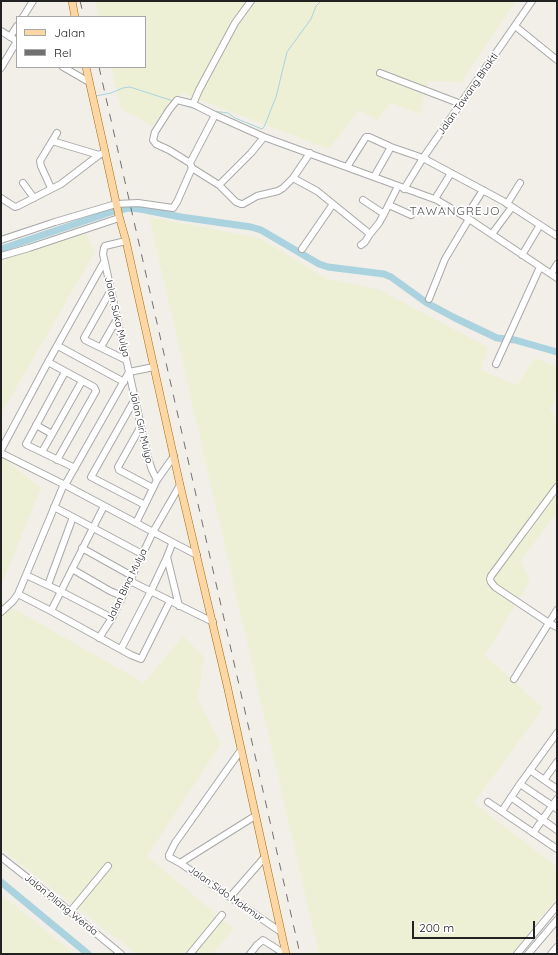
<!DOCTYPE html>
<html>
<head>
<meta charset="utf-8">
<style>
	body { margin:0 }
	#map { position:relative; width:558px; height:955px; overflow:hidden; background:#f2efe9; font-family:Quicksand,sans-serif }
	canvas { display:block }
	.frame { position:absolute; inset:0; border:2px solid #222; pointer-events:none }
	.legend { position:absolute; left:16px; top:16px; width:130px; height:52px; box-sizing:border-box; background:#fff; border:1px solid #a7a7a7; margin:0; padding:5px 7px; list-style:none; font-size:12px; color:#222 }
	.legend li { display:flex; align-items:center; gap:8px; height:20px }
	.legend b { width:20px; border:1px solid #a7a7a7 }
	.scale { position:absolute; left:412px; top:921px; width:123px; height:18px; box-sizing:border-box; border:2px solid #222; border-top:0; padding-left:5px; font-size:12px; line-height:14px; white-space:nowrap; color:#222; -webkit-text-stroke:3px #fff; paint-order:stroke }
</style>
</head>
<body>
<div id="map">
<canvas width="558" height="955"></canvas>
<div class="frame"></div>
<ul class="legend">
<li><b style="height:5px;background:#fcd6a4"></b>Jalan</li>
<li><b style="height:5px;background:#707070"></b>Rel</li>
</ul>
<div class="scale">200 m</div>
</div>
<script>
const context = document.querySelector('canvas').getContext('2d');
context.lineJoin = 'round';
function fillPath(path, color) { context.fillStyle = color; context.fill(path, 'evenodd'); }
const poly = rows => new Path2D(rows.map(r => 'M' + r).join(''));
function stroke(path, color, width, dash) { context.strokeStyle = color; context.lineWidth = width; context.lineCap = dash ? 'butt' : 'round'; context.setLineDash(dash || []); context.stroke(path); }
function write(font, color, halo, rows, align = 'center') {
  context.font = font + ' Quicksand,sans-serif'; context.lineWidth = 3.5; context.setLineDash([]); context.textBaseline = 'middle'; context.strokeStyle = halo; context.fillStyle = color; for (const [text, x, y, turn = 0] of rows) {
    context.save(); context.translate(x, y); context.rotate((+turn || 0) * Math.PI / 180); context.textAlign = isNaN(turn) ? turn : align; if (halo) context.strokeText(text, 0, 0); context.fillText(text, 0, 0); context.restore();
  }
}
const farmland = poly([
	[95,1,516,1,461,82,428,81,420,114,391,103,377,120,359,110,329,149,182,93,152,126,121,109,111,67,145,67,145,17,99,17],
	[149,217,259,238,327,279,378,289,488,347,481,370,517,385,535,358,557,367,557,394,550,409,557,421,557,516,555,514,521,561,530,581,485,655,543,708,474,803,557,867,557,898,512,954,319,954],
	[86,233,95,252,1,414,1,258],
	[1,456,41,488,1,586],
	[1,601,144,683,183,636,204,657,198,699,221,744,147,856,234,929,212,954,137,954,1,849],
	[1,894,74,954,1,954]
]);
const stream = poly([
	[96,96,111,93,123,88,130,87,173,101],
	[184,105,198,110],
	[213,111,228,113,235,118,262,129,264,127,276,97,287,52,311,19,316,6,321,1]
]);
const river = poly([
	[1,249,114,211,129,208,140,209,181,217,251,227,261,230,319,264,328,267,384,274,391,277,427,303,455,318,497,338,515,340,557,352],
	[1,882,88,954]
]);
const minor = poly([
	[23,17,33,1],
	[515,26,557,60],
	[1,31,17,41],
	[10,37,17,26],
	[63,67,89,82],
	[1,68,17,41],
	[380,73,461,104],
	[193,104,199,90,235,23,251,1],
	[52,141,99,155],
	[190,163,169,150,156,144,153,140,155,132,169,110,177,100,193,104,215,115],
	[347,167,364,140,366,137,369,137,391,147,423,158,503,201,557,236],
	[192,168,219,185,236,202,241,204,243,204,257,196,278,191,283,188,293,178,310,153],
	[374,177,391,147],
	[293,178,317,191,370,234,379,223,384,214,398,186],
	[23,183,34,198],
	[219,185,251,153,264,137],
	[51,188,41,166,40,161,57,133],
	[404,189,423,158,532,1],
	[1,198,15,207,18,206,61,184,99,155,105,152],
	[435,199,451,173],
	[363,200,384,214],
	[507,204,520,183],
	[389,205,411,215],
	[466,217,483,190],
	[492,234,512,207],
	[1,240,55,222,116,204,138,203,173,208,177,202,192,168,190,163,215,115,264,137,437,200,469,219,557,278],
	[126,241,105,246,104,248,103,254,148,458,152,470,157,480],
	[361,245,365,242,370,234],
	[302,249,333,204],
	[522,255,540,225],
	[1,256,29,248,119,218],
	[551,274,557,264],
	[111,290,84,338,85,340,126,360],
	[429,299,445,259,469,219],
	[58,346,124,382],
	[101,347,117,319],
	[48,362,94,387,96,391,57,460],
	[496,364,540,267],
	[65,372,26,444,27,445,75,468],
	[135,399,91,477,145,505],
	[36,425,52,434],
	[141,426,118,467,119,470,153,488],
	[1,450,48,362,104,262],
	[42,452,82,381],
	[1,453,65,485,172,542,172,544,167,557,151,591,121,649],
	[65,485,129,372,154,367],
	[557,487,491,576,490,579,491,582,495,587,549,623,557,627],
	[104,506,51,611,131,655,141,659,170,601],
	[54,507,142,554],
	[136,523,157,480,174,456],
	[172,542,197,555],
	[82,548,132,576],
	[167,557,179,606],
	[72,569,110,591,122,596],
	[26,575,60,591,112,618],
	[130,581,213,622],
	[48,585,73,517],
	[18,594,51,611],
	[1,612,13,601,18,594,26,575,64,484],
	[99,638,112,618,153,532,180,485],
	[514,679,557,610],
	[241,750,175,843,169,855,169,857,180,863,281,932],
	[530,770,557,789],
	[544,780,557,762],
	[520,784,557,809],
	[511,797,557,830],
	[488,802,557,849],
	[502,811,520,784,557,733],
	[533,833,557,799],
	[1,857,62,905,121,954],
	[180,863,255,816],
	[230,897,264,858],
	[70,912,108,866],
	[190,954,222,915],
	[250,954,257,945,263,940,285,954],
	[517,954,557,906],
	[528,954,557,920],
	[551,954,557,947]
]);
const major = poly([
	[72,1,75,17],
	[86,67,105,152,119,216,126,241,180,485,227,685,286,954]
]);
const rail = poly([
	[80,1,84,17],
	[99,67,300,954]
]);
const streetNames = [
	["Jalan Tawang Bhakti",468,94,-55],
	["Jalan Suka Mulya",117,317,77],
	["Jalan Giri Mulyo",141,427,77],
	["Jalan Bina Mulya",127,585,-64],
	["Jalan Sido Makmur",226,894,35],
	["Jalan Pilang Werda",61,905,39]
];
const quarterNames = [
	["TAWANGREJO",455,211]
];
fillPath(farmland, '#eef0d5');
stroke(stream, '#aad3df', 1);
stroke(river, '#aad3df', 7);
stroke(minor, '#a9a9a9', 8);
stroke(major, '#a06b00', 8);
stroke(minor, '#fff', 6);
stroke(major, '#fcd6a4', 7);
stroke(rail, '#707070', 1, [8, 8]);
write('10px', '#222', '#fff', streetNames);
context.letterSpacing = '1px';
write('12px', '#555', '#fff', quarterNames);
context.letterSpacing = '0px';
</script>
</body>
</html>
